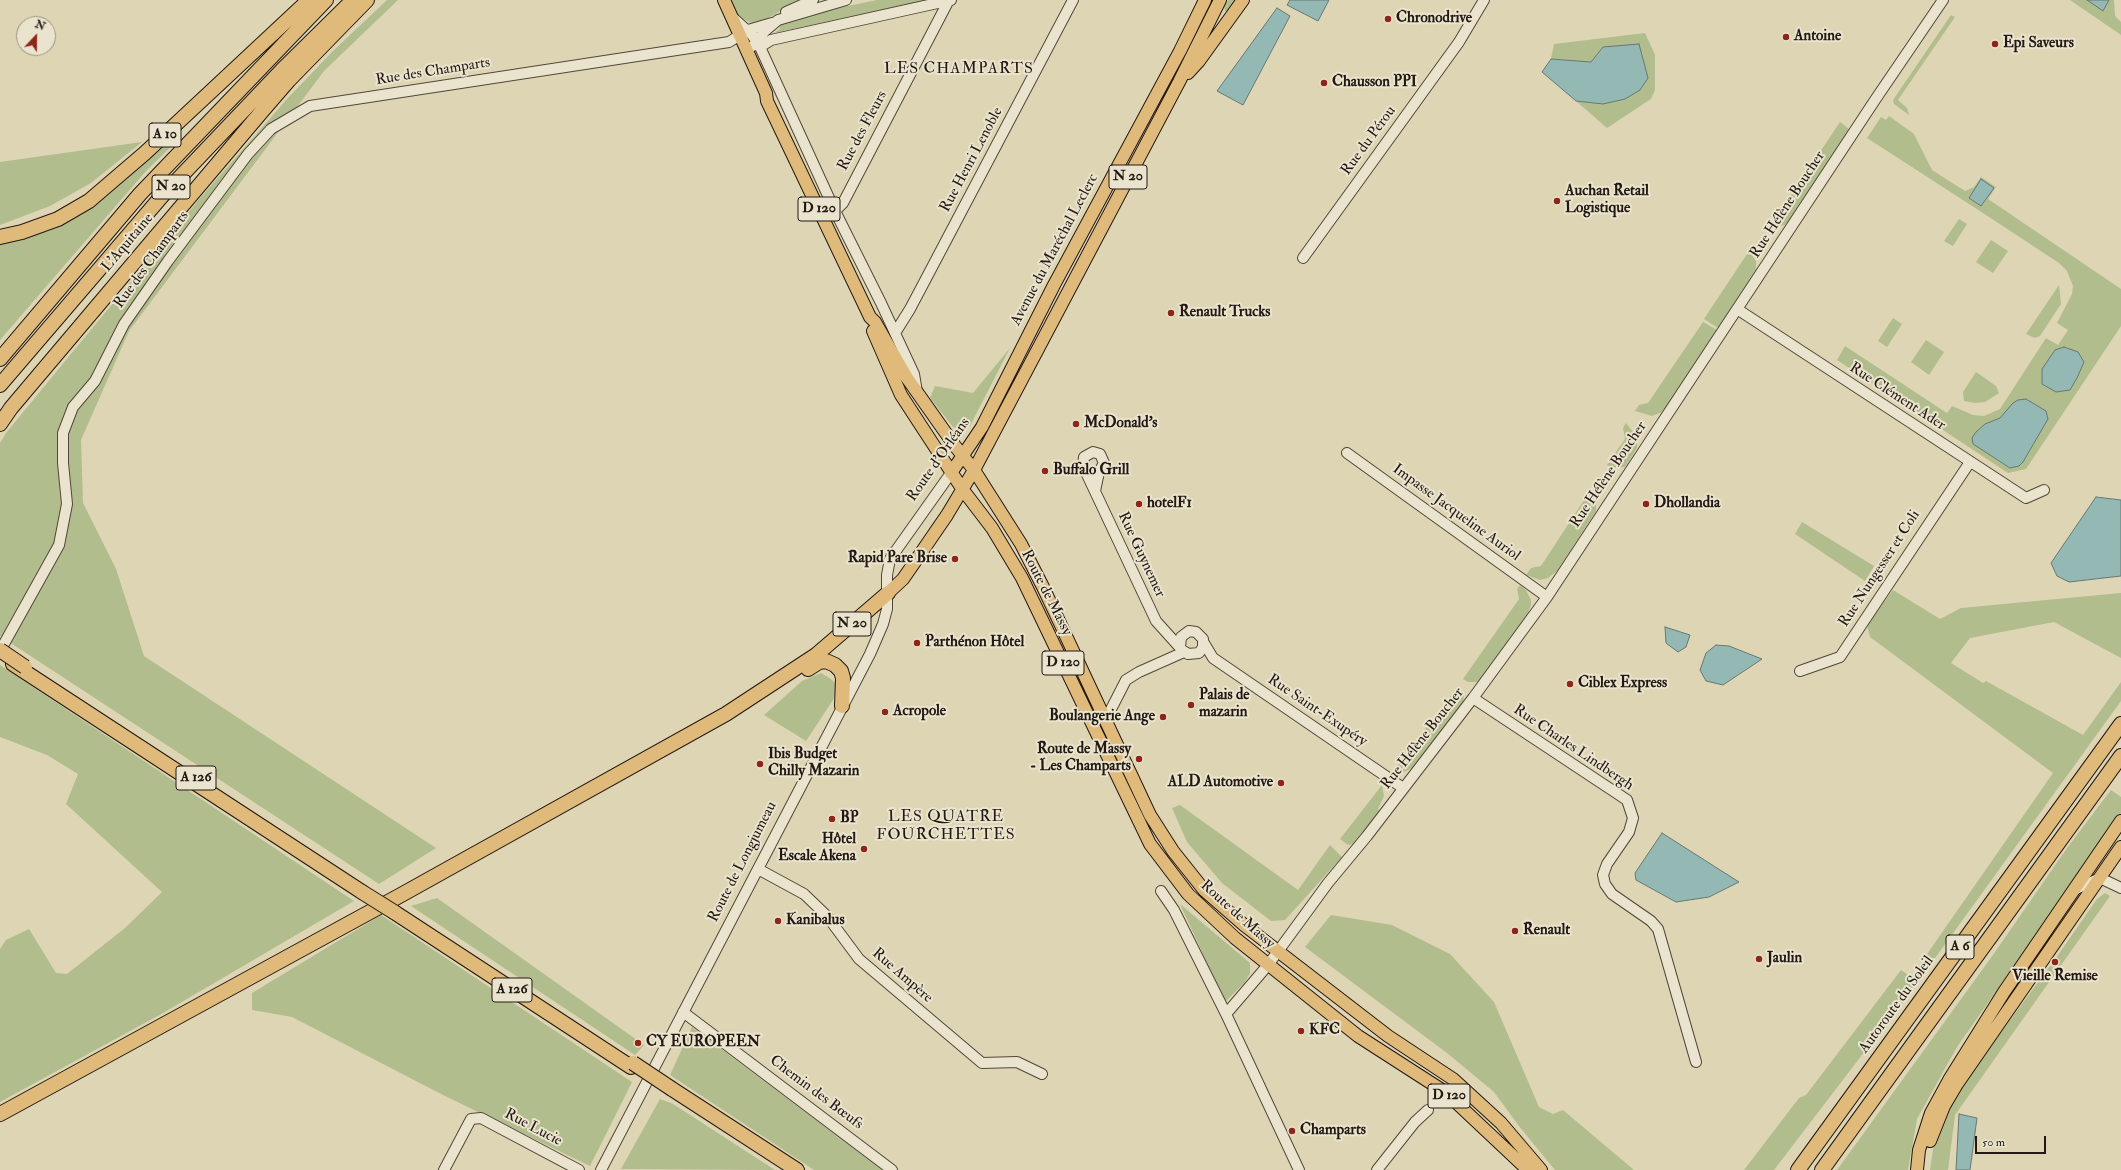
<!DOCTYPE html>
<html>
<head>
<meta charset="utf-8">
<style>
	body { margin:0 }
	#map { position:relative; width:2121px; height:1170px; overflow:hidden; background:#ded5b4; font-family:"IM FELL Double Pica",serif }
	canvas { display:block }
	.north { position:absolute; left:16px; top:16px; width:40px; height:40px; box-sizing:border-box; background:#eae4ce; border:1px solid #9a9283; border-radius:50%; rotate:22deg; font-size:11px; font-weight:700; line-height:16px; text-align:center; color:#231812 }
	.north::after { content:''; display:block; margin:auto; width:14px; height:18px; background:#8f2418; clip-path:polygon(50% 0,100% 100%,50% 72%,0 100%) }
	.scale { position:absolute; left:1975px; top:1136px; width:71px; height:18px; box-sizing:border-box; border:2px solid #231812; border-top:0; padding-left:5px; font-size:12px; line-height:14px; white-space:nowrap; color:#231812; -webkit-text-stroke:3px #eae4ce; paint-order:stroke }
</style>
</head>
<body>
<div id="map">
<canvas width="2121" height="1170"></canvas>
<div class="north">N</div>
<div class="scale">50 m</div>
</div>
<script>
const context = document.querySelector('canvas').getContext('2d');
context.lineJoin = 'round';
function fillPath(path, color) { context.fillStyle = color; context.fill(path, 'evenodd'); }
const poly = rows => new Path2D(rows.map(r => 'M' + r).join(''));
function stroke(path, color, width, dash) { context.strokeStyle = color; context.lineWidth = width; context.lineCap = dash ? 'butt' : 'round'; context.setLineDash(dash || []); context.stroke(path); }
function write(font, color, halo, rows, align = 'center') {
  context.font = font + ' "IM FELL Double Pica",serif'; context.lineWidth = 4; context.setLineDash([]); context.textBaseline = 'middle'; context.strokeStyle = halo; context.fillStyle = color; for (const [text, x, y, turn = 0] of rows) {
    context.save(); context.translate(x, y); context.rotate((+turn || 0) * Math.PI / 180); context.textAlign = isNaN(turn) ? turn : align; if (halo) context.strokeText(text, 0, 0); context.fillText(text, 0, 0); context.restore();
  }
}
const green = poly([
	[387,0,398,0,324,71,129,331,81,440,83,503,116,569,144,656,436,848,379,884,0,636,0,443,6,433,75,349,201,197,287,99,332,52],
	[729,0,799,0,763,21,751,23,740,17],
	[877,0,927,0,774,33,780,29,779,25,800,16],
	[1228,0,1238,0,1227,11,1225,11,1224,7],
	[2070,0,2114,0,2115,16,2121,22,2121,35],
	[1951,15,1955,17,1898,100,1907,108,1909,115,1894,104,1893,100],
	[1645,33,1655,55,1655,90,1651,99,1607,128,1576,101,1603,104,1603,47,1591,62,1551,59,1554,44],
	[1889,116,1914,134,1932,170,1965,191,1974,187,1981,177,1996,187,1988,199,2121,289,2121,326,2026,469,2008,473,1837,360,1845,346,1947,413,1952,406,1973,415,1984,416,2000,409,2046,338,2058,345,2068,330,2057,323,2072,294,2073,286,2067,271,2059,263,1983,213,1867,138,1881,117,1886,120],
	[1840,122,1849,129,1789,221,1785,225,1779,226,1773,222],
	[176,134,182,136,146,171,0,340,0,241,49,231,106,197],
	[142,142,91,183,50,206,0,225,0,162],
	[1959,219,1967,224,1953,246,1944,241],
	[1991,240,2008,251,1993,273,1976,262],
	[1749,251,1756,261,1756,269,1718,328,1704,319],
	[2059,285,2061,304,2040,336,2035,338,2026,334],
	[1893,318,1902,324,1887,347,1878,341],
	[1703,322,1717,330,1666,407,1662,412,1652,416,1635,411,1639,405,1648,403],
	[1926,340,1944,352,1929,375,1911,362],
	[1010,348,970,426,960,429,953,427,930,398,935,386,973,393],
	[1976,372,1996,386,1999,393,1985,402,1976,403,1964,401,1963,392],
	[1626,423,1637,437,1637,448,1625,467,1612,468,1607,465,1625,439,1623,428],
	[1588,494,1596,501,1596,511,1557,571,1548,578,1540,580,1526,575,1531,568,1541,566],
	[1802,522,1874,566,1865,581,1795,534],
	[1520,585,1526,590,1531,600,1531,605,1527,616,1478,682,1468,682,1463,679,1519,599,1517,589],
	[1893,590,1940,619,1961,608,2121,593,2121,658,2054,622,1970,638,1951,663,1983,683,1986,681,2083,735,2121,682,2121,701,1917,983,1774,1170,1744,1170,1799,1098,1806,1095,1901,970,1911,977,2053,773,1870,637,1867,625],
	[0,665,354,901,163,1013,0,1102,0,949,6,940,29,929,56,973,67,974,125,928,162,892,66,804,78,774,47,755,0,737],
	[821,673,831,679,837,685,833,700,806,741,764,715,802,681],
	[1458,686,1464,695,1463,702,1412,768,1400,774,1392,773],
	[1382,785,1384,796,1378,809,1380,811,1354,844,1348,845,1340,839],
	[2111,790,2121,797,2121,813,1957,1047,1917,1119,1908,1170,1837,1170,1993,955,2067,848],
	[1180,805,1298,890,1330,845,1342,857,1285,920,1271,921,1222,883,1187,842,1172,808],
	[2105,893,2110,896,1955,1115,1948,1170,1930,1170,1934,1143,1944,1115,1960,1088,2050,966,2053,967,2058,960,2056,958,2097,899],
	[437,898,644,1045,635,1055,411,906],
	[1180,904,1250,963,1250,973,1245,982,1225,1002],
	[381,915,632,1082,590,1166,445,1096,292,1017,252,1010,252,993],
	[1331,915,1392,925,1450,954,1494,1002,1539,1107,1553,1114,1563,1110,1634,1170,1555,1170,1519,1126,1494,1092,1447,1053,1305,947],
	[692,1027,882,1170,814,1170,670,1075],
	[660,1099,673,1104,775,1170,621,1169]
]);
const water = poly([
	[1290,0,1329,0,1318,21,1287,5,1290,0],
	[2087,0,2109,0,2103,11,2087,0],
	[1277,8,1290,16,1243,105,1217,91,1277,8],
	[1639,44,1648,78,1640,90,1625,99,1603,104,1576,101,1542,72,1551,59,1591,62,1603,47,1639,44],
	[1981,179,1994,188,1981,206,1969,198,1981,179],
	[2064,347,2078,352,2084,362,2077,378,2070,390,2056,392,2042,384,2042,369,2055,350,2064,347],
	[2026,399,2046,411,2048,419,2023,462,2019,466,2010,468,1973,444,1972,438,1976,432,1985,424,2000,418,2013,403,2018,400,2026,399],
	[2096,497,2121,500,2121,576,2069,582,2057,576,2051,563,2096,497],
	[1665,627,1690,635,1686,647,1678,652,1666,643,1665,627],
	[1716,645,1729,646,1762,659,1723,685,1706,681,1700,670,1706,653,1716,645],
	[1662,833,1739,882,1709,897,1676,902,1636,880,1635,873,1662,833],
	[1959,1114,1977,1118,1970,1170,1956,1170,1959,1114]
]);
const minor = poly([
	[786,12,813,0],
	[731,16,752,35,760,47,835,211,881,303,914,374,917,392],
	[753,46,765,31,778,20,846,0],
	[760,47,771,40,951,0],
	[835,211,843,203,949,0],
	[1303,258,1459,42,1484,0],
	[1737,309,2026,498,2044,490],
	[895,333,910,309,1073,0],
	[1347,453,1547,597],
	[1095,491,1099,472,1104,463,1100,454,1093,452,1084,457,1083,466,1156,621,1182,650,1188,654,1199,653,1203,647,1203,639,1196,632,1189,631,1181,637,1180,647],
	[1204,643,1213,658,1403,788],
	[0,651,59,545,67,504,63,463,63,433,73,407,95,381,124,324,168,261,248,154,271,129,310,106,729,42,748,30,772,23],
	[1800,671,1840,657,1970,462],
	[1473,698,1627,800,1633,818,1629,832,1607,864,1603,875,1605,884,1612,894,1651,921,1658,929,1696,1062],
	[1106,719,1126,680,1139,672,1184,652],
	[758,869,804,894,827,916,859,959,982,1063,1017,1062,1042,1074],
	[2074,890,2100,878,2121,888],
	[1161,891,1174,910,1226,1014,1299,1170],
	[683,1012,892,1170],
	[1226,1014,1268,965,1328,883,1367,836,1473,698,1547,597,1875,100,1943,0],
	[444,1170,471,1119,481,1118,579,1170],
	[601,1170,870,654,883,624,887,609,887,575,890,559,951,473],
	[1377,1170,1415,1122,1428,1110]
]);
const major = poly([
	[724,0,766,93,767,101,870,317,875,322,907,378,955,446,974,470,1021,544,1043,587,1150,815,1173,851,1204,890,1244,925,1388,1036,1453,1079,1501,1123,1541,1170],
	[1188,73,1199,61,1243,0],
	[873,331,901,395,963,490,992,528,1022,578,1150,844,1188,894,1235,938,1358,1036,1445,1092,1528,1170],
	[951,473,982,427,1054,285,1180,51,1205,0],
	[888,593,903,579,912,566,947,515,974,470,1179,82,1220,0],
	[1930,1141,1944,1106,1957,1084,2121,847],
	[1917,1170,1919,1150,1931,1113,1949,1080,2004,992,2121,821]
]);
const highway = poly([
	[0,237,22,232,58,219,89,201,145,153,309,0],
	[0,359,140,194,326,0],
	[0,385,162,196,282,70,353,0],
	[0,424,11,408,263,110,289,80,367,0],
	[13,664,362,892],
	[808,669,819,662,826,661,835,665,841,671,843,678,842,706],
	[394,912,631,1067],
	[672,1089,797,1170],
	[0,1114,401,895,726,714,816,655,888,593],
	[1798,1170,2121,724],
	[1822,1170,2121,756]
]);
const highwayBridge = poly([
	[0,650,25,667],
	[362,892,394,912],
	[633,1063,672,1089]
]);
const markers = [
	[1388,19,4,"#8f2418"],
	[1786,37,4,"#8f2418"],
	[1995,44,4,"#8f2418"],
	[1324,83,4,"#8f2418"],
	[1557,201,4,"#8f2418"],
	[1171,313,4,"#8f2418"],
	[1076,424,4,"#8f2418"],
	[1045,471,4,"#8f2418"],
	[1139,504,4,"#8f2418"],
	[1646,504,4,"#8f2418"],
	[955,559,4,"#8f2418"],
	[917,643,4,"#8f2418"],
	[1570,684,4,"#8f2418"],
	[1191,705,4,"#8f2418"],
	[885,712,4,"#8f2418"],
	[1163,717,4,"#8f2418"],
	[1139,759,4,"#8f2418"],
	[760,764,4,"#8f2418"],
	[1281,783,4,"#8f2418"],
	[832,819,4,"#8f2418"],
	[864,849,4,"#8f2418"],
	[778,921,4,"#8f2418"],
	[1515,931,4,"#8f2418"],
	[1759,959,4,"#8f2418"],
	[2055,962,4,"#8f2418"],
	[1301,1031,4,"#8f2418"],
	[638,1043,4,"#8f2418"],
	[1292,1131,4,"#8f2418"]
];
const shields = [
	[165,135,32],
	[1128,177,38],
	[171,187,38],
	[819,209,42],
	[852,624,38],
	[1063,663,42],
	[196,778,40],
	[1960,947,28],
	[512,990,40],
	[1449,1096,42]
];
const shieldNames = [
	["A 10",165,135],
	["N 20",1128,177],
	["N 20",171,187],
	["D 120",819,209],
	["N 20",852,624],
	["D 120",1063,663],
	["A 126",196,778],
	["A 6",1960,947],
	["A 126",512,990],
	["D 120",1449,1096]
];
const poiNames = [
	["Chronodrive",1396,19],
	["Antoine",1794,37],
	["Epi Saveurs",2003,44],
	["Chausson PPI",1332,83],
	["Auchan Retail",1565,192],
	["Logistique",1565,209],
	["Renault Trucks",1179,313],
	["McDonald's",1084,424],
	["Buffalo Grill",1053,471],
	["hotelF1",1147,504],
	["Dhollandia",1654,504],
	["Rapid Pare Brise",947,559,"right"],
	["Parthénon Hôtel",925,643],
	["Ciblex Express",1578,684],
	["Palais de",1199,696],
	["mazarin",1199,713],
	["Acropole",893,712],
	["Boulangerie Ange",1155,717,"right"],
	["Route de Massy",1131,750,"right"],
	["- Les Champarts",1131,767,"right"],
	["Ibis Budget",768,755],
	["Chilly Mazarin",768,772],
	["ALD Automotive",1273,783,"right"],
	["BP",840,819],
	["Hôtel",856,840,"right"],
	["Escale Akena",856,857,"right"],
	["Kanibalus",786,921],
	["Renault",1523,931],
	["Jaulin",1767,959],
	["Vieille Remise",2055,977,"center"],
	["KFC",1309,1031],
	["CY EUROPEEN",646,1043],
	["Champarts",1300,1131]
];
const streetNames = [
	["Rue des Champarts",433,72,-9],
	["Rue des Fleurs",863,131,-62],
	["Rue du Pérou",1369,141,-54],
	["Rue Henri Lenoble",972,160,-62],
	["Rue Hélène Boucher",1788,205,-57],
	["L'Aquitaine",128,243,-50],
	["Avenue du Maréchal Leclerc",1055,250,-62],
	["Rue des Champarts",152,260,-54],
	["Rue Clément Ader",1897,397,33],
	["Route d'Orléans",939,460,-55],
	["Rue Hélène Boucher",1609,475,-56],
	["Impasse Jacqueline Auriol",1456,513,36],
	["Rue Guynemer",1141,555,65],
	["Rue Nungesser et Coli",1880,569,-57],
	["Route de Massy",1046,593,63],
	["Rue Saint-Exupéry",1317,711,34],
	["Rue Hélène Boucher",1423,739,-52],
	["Rue Charles Lindbergh",1573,748,34],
	["Route de Longjumeau",743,862,-63],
	["Route de Massy",1237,915,42],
	["Rue Ampère",902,976,41],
	["Autoroute du Soleil",1897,1005,-54],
	["Chemin des Bœufs",816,1093,37],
	["Rue Lucie",533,1128,28]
];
const neighbourhoodNames = [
	["LES CHAMPARTS",959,70],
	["LES QUATRE",946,818],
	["FOURCHETTES",946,836]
];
fillPath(green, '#b1bd8d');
fillPath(water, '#94b8b3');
stroke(water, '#677873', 1);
stroke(minor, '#52473a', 12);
stroke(major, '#231812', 14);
stroke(highway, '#231812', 16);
stroke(minor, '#eae4ce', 10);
stroke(major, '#dfba7a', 12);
stroke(highway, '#dfba7a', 14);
stroke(highwayBridge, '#231812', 16, []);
stroke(highwayBridge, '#dfba7a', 14);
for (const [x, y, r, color] of markers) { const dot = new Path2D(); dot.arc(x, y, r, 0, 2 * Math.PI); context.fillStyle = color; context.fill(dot); stroke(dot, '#eae4ce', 1.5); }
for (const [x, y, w] of shields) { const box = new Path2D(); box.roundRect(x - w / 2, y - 12, w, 24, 3); context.fillStyle = '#eae4ce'; context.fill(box); stroke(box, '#231812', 1); }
write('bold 14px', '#231812', null, shieldNames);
write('bold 15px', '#231812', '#eae4ce', poiNames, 'left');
write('15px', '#231812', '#eae4ce', streetNames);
context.letterSpacing = '1px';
write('16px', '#231812', '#eae4ce', neighbourhoodNames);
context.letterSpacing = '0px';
</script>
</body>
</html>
